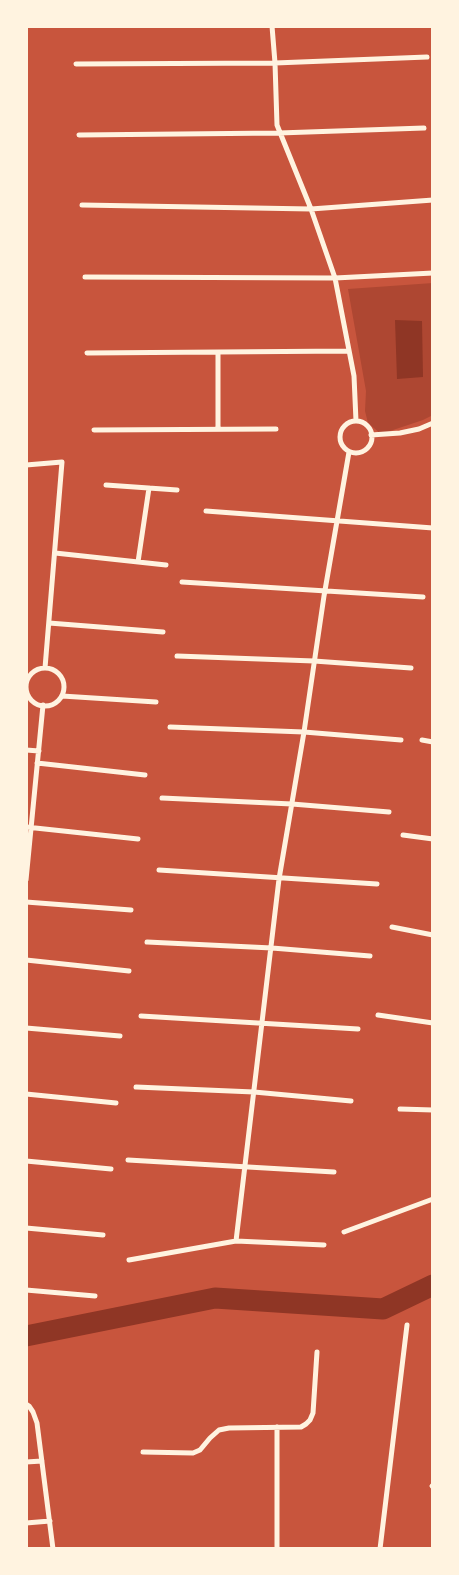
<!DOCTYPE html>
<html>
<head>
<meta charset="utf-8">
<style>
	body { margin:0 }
	#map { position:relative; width:459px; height:1575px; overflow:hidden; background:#c8553d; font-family:"Fira Sans",sans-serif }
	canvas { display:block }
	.frame { position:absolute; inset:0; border:28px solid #fff3e0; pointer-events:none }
</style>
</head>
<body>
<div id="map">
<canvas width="459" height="1575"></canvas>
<div class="frame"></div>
</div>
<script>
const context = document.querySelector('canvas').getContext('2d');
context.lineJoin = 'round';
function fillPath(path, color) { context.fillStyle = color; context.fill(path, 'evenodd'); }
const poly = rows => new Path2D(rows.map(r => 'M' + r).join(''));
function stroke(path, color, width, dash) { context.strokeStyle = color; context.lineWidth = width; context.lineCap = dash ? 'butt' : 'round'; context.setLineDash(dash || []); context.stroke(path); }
const green = poly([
	[433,283,433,415,423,420,381,434,368,423,365,411,366,391,348,289]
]);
const water = poly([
	[395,320,422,321,423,377,397,379]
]);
const river = poly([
	[26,1336,215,1298,383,1309,433,1285]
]);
const minor = poly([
	[272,26,275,63,277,125,311,209,335,278,354,376,356,421],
	[76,64,275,63,427,57],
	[79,135,279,133,424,128],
	[82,205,311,209,433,200],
	[85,277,335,278,433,273],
	[87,353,349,351],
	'340 437a16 16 0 1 1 32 0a16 16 0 1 1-32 0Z',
	[218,429,218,353],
	[94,430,276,429],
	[371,435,400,433,419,429,433,423],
	[26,465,62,462,45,668],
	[106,485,177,490],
	[206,511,433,528],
	[55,553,166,565],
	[138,562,149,488],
	[182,582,423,597],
	[49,623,163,632],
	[177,656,314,661,411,668],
	'26 687a19 19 0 1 1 38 0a19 19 0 1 1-38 0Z',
	[62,696,156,702],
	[170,727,304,732,401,740],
	[422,740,433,742],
	[26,750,39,751],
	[37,763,145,775],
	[162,798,292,804,389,812],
	[26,827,138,839],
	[403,835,433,839],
	[159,870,377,884],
	[26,880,43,705],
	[26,902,131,910],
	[392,927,433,935],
	[147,942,272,948,370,956],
	[26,960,129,971],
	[378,1015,433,1023],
	[141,1016,358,1029],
	[26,1028,120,1036],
	[136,1087,254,1092,351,1101],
	[26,1094,116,1103],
	[400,1109,433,1110],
	[128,1160,334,1172],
	[26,1161,111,1169],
	[26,1228,103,1235],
	[344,1232,433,1199],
	[236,1241,279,879,304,732,324,596,349,452],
	[129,1260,236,1241,324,1245],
	[26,1290,95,1296],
	[26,1404,29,1406,33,1412,37,1423,53,1549],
	[143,1452,193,1453,200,1450,210,1438,219,1430,229,1428,301,1427,306,1424,310,1420,313,1413,317,1352],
	[26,1462,42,1461],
	[432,1486,433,1487],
	[26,1523,50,1521],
	[277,1549,277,1427],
	[380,1549,407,1325]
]);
fillPath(green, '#ae4732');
fillPath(water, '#8f3625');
stroke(river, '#8f3625', 21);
stroke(minor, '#fff3e0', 5);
</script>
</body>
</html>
